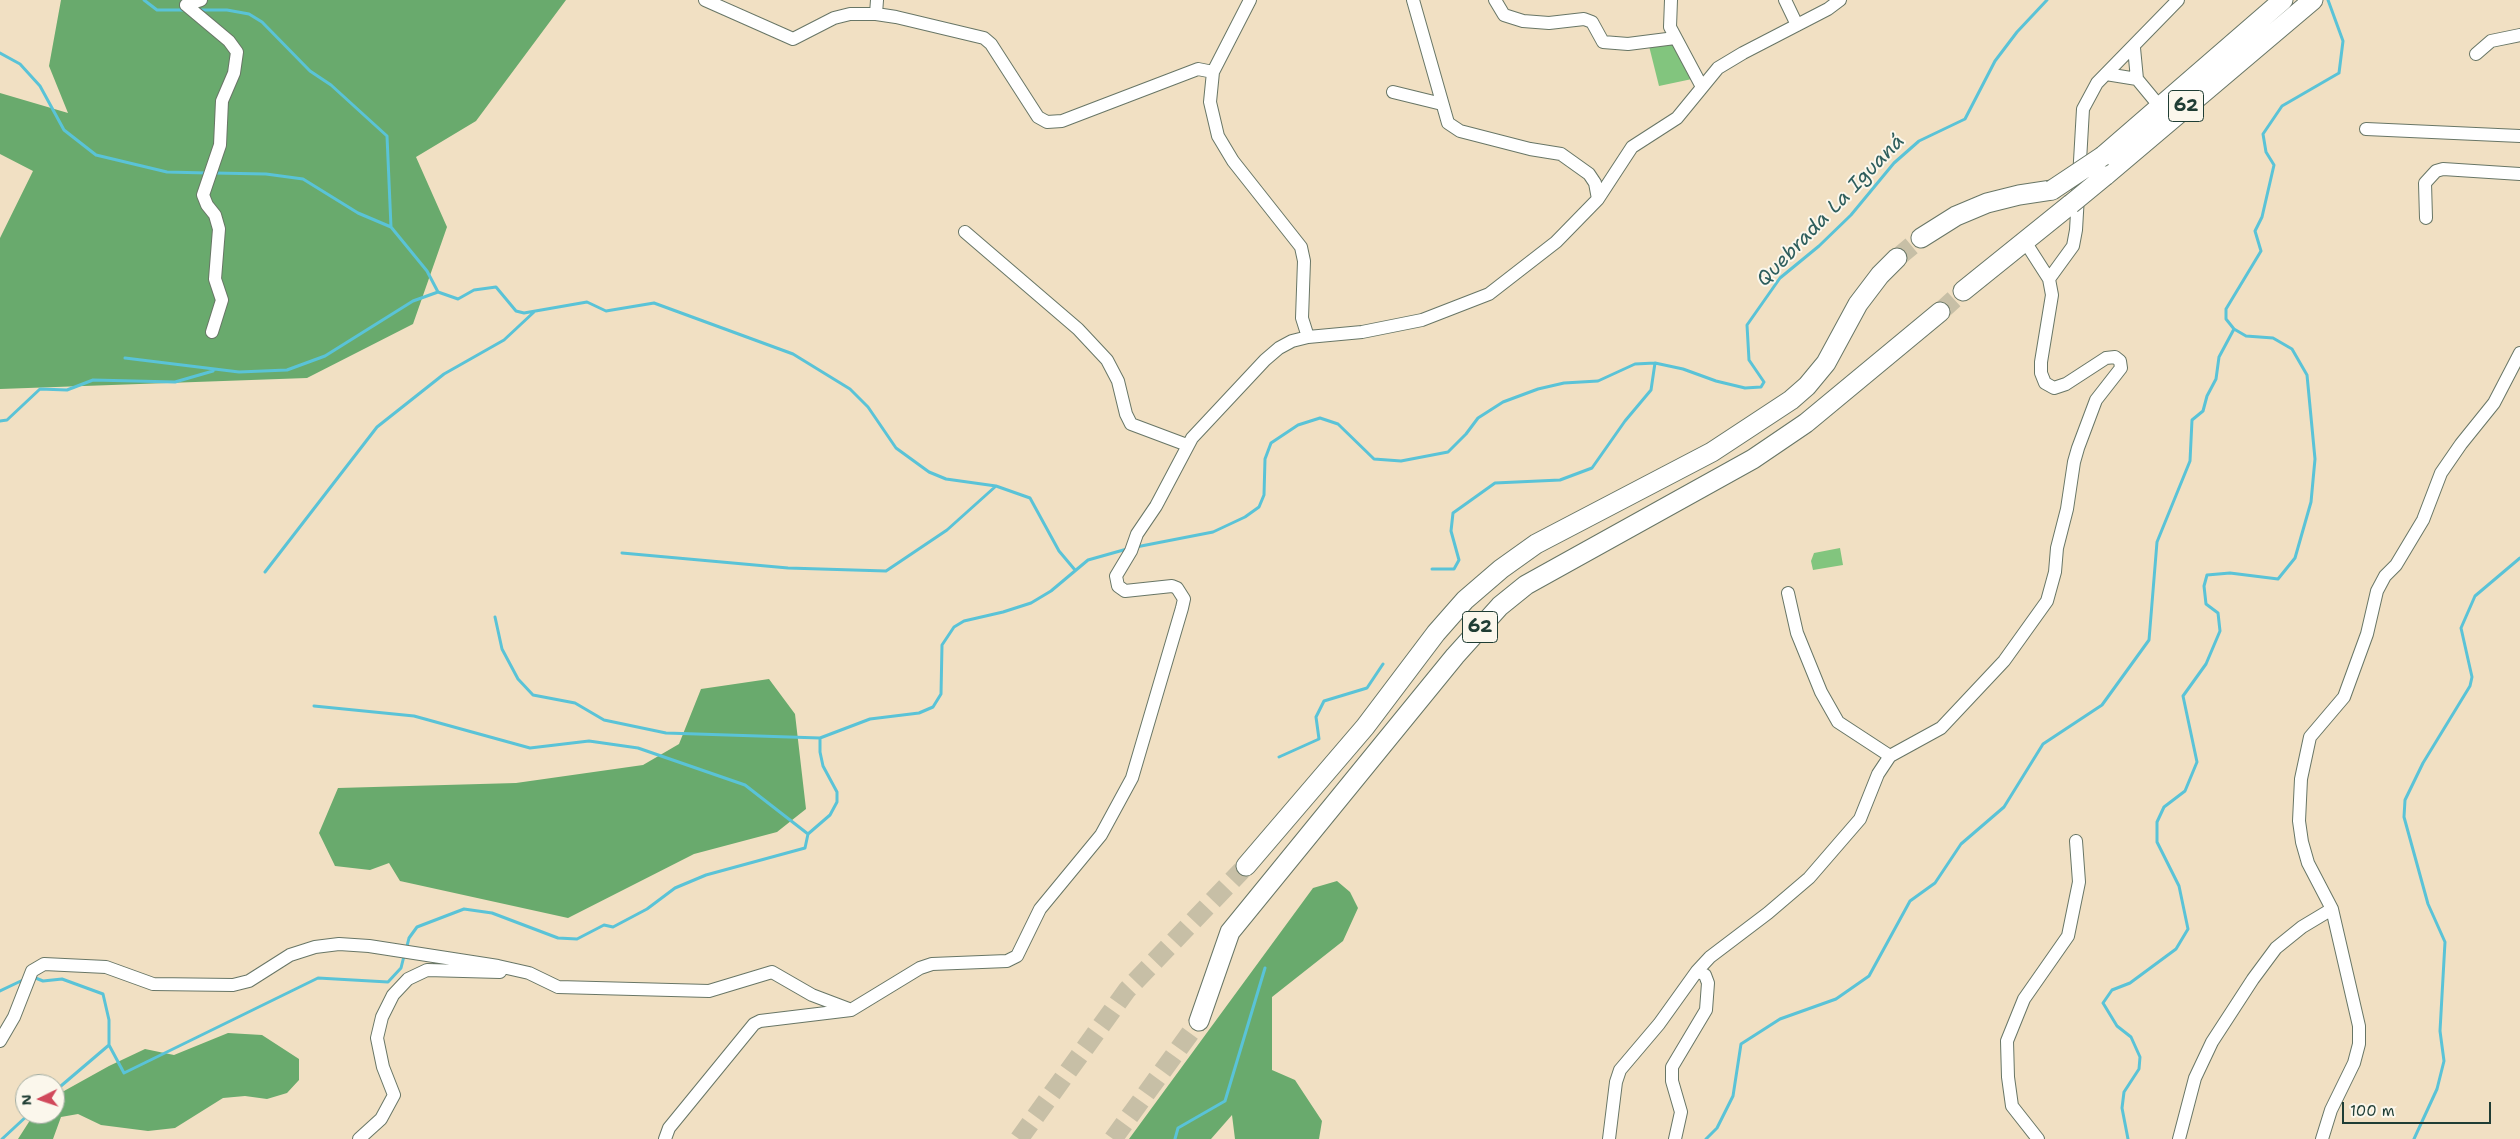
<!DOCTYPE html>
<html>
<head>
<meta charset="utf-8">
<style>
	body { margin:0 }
	#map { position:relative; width:2520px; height:1139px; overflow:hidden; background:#f1e0c3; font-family:"Shantell Sans",sans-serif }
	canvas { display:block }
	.north { position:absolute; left:15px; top:1074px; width:50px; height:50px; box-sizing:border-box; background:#fbf7ec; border:1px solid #a3ada2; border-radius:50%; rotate:266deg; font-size:14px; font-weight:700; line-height:20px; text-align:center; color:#1f3d34 }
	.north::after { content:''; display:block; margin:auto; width:18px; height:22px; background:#d1495b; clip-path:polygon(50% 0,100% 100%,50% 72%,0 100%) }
	.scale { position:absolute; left:2342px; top:1102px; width:149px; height:22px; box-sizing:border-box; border:2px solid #1f3d34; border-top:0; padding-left:6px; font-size:15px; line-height:18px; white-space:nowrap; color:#1f3d34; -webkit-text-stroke:4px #fbf7ec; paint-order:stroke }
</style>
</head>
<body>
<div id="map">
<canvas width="2520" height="1139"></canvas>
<div class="north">N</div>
<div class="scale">100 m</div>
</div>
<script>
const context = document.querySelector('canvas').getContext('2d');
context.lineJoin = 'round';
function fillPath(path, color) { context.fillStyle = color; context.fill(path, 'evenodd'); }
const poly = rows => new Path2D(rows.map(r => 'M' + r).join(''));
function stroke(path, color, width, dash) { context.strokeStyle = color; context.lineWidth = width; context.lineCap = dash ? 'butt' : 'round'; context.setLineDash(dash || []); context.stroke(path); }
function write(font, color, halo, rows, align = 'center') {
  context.font = font + ' "Shantell Sans",sans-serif'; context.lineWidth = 4; context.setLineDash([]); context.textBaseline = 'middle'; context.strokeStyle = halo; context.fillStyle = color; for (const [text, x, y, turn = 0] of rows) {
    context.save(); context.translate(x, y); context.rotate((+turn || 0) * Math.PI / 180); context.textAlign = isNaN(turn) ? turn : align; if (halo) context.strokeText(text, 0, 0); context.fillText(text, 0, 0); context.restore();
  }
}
const green = poly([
	[1672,41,1692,79,1659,86,1649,46],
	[1840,548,1843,565,1813,570,1811,561,1814,553]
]);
const forest = poly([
	[61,0,566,0,476,121,416,157,447,227,413,324,307,378,0,389,0,238,33,171,0,154,0,93,68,113,49,66],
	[769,679,795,714,806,809,777,832,694,854,568,918,400,881,389,863,370,870,335,866,319,833,338,788,516,783,643,765,679,744,701,689],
	[1337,881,1350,892,1358,908,1343,941,1272,997,1272,1070,1295,1080,1322,1121,1319,1139,1235,1139,1232,1115,1211,1139,1129,1139,1313,888],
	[228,1033,262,1035,299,1059,299,1080,287,1093,267,1099,245,1096,223,1098,175,1128,148,1131,101,1125,78,1114,61,1117,53,1139,18,1139,34,1114,55,1114,55,1096,109,1066,145,1049,174,1055]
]);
const stream = poly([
	[144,0,157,10,185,10],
	[199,10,227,10,249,14,262,22,310,71,331,85,387,136,391,227,427,271,438,292,458,299,474,290,496,287,516,311,524,313,587,302,606,311,654,303,793,354,850,389,868,407,896,448,929,472,946,479,996,486,1030,498,1059,551,1075,570],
	[0,53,20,64,40,86,64,130,96,155,167,172,207,173],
	[214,173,266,174,303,179,358,213,391,227],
	[125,358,239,372,287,370,325,356,413,301,438,292],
	[0,421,7,420,40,389,67,390,93,380,175,382,213,371],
	[1136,547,1213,532,1245,517,1259,507,1264,495,1265,459,1271,443,1298,425,1320,418,1338,424,1374,459,1401,461,1448,452,1466,434,1478,418,1503,402,1538,389,1564,383,1598,381,1635,364,1655,363,1683,369,1716,381,1745,388,1761,387,1764,382,1749,360,1747,325,1780,278,1819,246,1851,215,1894,163,1919,141,1965,119,1995,61,2017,32,2047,0],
	[622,553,788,568,886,571,947,530,996,486],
	[1432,569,1454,569,1459,560,1451,531,1453,513,1495,483,1560,480,1592,468,1625,421,1651,390,1655,363],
	[265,572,377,427,444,374,504,340,534,312],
	[495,617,502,649,518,679,533,695,575,703,604,720,666,733,820,738],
	[314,706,414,716,530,748,589,741,638,748,745,785,808,834],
	[1279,757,1319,739,1316,717,1324,701,1367,688,1383,664],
	[406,950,409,938,417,927,464,909,492,913,558,938,577,939,604,925,613,927,647,909,675,888,706,875,805,848,808,834,830,815,837,802,837,792,823,766,820,752,820,738,870,719,919,713,933,707,941,694,942,645,954,627,964,621,1003,612,1031,603,1051,591,1088,560,1127,549],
	[33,977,43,981,62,979,103,994,109,1020,109,1045],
	[0,991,23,980],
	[55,1091,109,1045,124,1073,318,978,388,982,401,968,404,956],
	[2,1139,29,1114],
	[1175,1139,1178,1128,1225,1101,1265,968],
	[1706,1139,1717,1128,1733,1096,1741,1044,1780,1019,1836,999,1869,976,1910,901,1935,883,1961,844,2004,807,2043,744,2102,705,2149,640,2157,542,2190,461,2192,420,2203,411,2207,396,2216,379,2219,357,2234,329],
	[2128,1139,2122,1108,2124,1092,2139,1069,2140,1057,2131,1037,2117,1026,2103,1003,2112,990,2130,983,2176,949,2188,929,2179,886,2157,842,2157,822,2164,807,2185,791,2197,762,2183,696,2206,664,2220,631,2218,613,2206,604,2204,586,2207,575,2230,573,2278,579,2295,558,2311,502,2315,459,2307,375,2292,349,2273,338,2246,336,2234,329,2226,319,2226,309,2261,251,2255,231,2262,217,2274,165,2266,152,2263,134,2282,106,2339,73,2343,41,2328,0],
	[2414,1139,2437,1089,2444,1061,2440,1031,2445,942,2428,904,2404,817,2405,800,2423,763,2470,686,2472,677,2461,628,2475,596,2520,558]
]);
const highwayTunnel = poly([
	[1897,258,1921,238],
	[1940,312,1963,291],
	[1019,1139,1127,990,1246,866],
	[1113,1139,1199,1021]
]);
const minor = poly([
	[705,0,793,39,834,18,850,14,876,14,896,17,984,38,991,44,1038,117,1047,122,1062,121,1198,69,1213,72,1210,102,1218,136,1233,161,1301,247,1304,261,1302,318,1308,337],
	[1413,0,1448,123,1460,131,1530,149,1561,154,1589,174,1595,183,1598,199],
	[1495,0,1504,15,1523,21,1549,23,1584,19,1592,22,1603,42,1628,44,1675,38],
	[1671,0,1670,27,1702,87],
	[1785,0,1797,25],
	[186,5,229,41,237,52,234,73,222,101,220,145,203,195,207,205,215,215,219,229,215,279,222,300,212,332],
	[186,5,201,0],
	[876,14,877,0],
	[2134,48,2137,79],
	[2476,54,2491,41,2520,35],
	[1213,72,1250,0],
	[2106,74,2137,79,2161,108],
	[1393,92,1442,104],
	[2366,129,2520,136],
	[2426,218,2425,183,2436,171,2443,169,2520,174],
	[965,232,1078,329,1107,360,1118,381,1126,414,1131,424,1187,445],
	[2049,279,2073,246,2076,230,2083,109,2097,83,2178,0],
	[1788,593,1797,633,1821,692,1838,722,1890,756],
	[0,1041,14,1017,32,971,44,964,106,967,153,984,233,985,249,981,290,955,315,947,339,944,369,946,498,966,529,973,558,987,709,991,772,972,812,995,849,1009],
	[359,1139,381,1119,394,1095,383,1067,377,1038,382,1017,393,995,408,979,427,970,500,972],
	[665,1139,669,1128,754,1024,760,1021,851,1010,920,968,932,964,1007,961,1017,956,1040,909,1101,835,1132,778,1182,608,1184,599,1177,588,1172,586,1125,591,1118,586,1116,576,1131,551,1137,534,1156,506,1192,438,1265,360,1279,348,1292,341,1308,337,1362,332,1422,320,1489,294,1556,242,1598,199,1632,147,1677,118,1718,68,1743,53,1828,9,1840,0],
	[1609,1139,1616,1082,1620,1070,1659,1024,1697,971],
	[1675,1139,1681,1112,1672,1081,1672,1067,1706,1010,1708,983,1705,975,1697,971,1710,957,1768,913,1809,878,1860,819,1878,774,1890,756,1941,728,2004,661,2047,601,2055,572,2057,548,2067,509,2074,462,2078,448,2096,400,2121,368,2120,361,2115,357,2106,358,2066,384,2054,388,2045,383,2041,373,2041,362,2052,295,2049,279,2024,240],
	[2038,1139,2012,1106,2008,1077,2007,1041,2024,999,2068,936,2079,882,2076,841],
	[2179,1139,2195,1078,2212,1042,2253,979,2276,948,2302,927,2332,909],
	[2322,1139,2331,1110,2354,1063,2359,1044,2359,1026,2332,909,2308,863,2302,842,2299,821,2301,779,2310,737,2344,697,2367,634,2377,591,2385,576,2396,565,2423,520,2441,473,2461,444,2494,403,2520,353]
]);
const highway = poly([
	[2103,156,2283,0],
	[2105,176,2313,0],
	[1921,238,1956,216,1987,203,2019,195,2052,190],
	[1963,291,2071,204],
	[1246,866,1365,727,1436,633,1465,600,1501,569,1536,544,1712,452,1791,400,1807,386,1826,363,1858,304,1880,275,1897,258],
	[1199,1021,1230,932,1455,656,1500,606,1526,585,1753,459,1806,423,1940,312]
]);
const highwayBridge = poly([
	[2052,190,2103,156],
	[2071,204,2105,176]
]);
const shields = [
	[2186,106,35],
	[1480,627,35]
];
const shieldNames = [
	["62",2186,106],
	["62",1480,627]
];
const waterNames = [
	["Quebrada La Iguaná",1831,211,-46]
];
fillPath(green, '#82c57e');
fillPath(forest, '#69aa6d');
stroke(stream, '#5ac3d7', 3);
stroke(highwayTunnel, '#c7bfa6', 19, [19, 9]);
stroke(minor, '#687666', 14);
stroke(highway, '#687666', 21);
stroke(minor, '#fff', 12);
stroke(highway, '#fff', 19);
stroke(highwayBridge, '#687666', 21, []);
stroke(highwayBridge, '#fff', 19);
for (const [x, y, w] of shields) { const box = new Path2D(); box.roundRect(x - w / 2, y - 15.5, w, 31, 4); context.fillStyle = '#fbf7ec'; context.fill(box); stroke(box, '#1f3d34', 1); }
write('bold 18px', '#1f3d34', null, shieldNames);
write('italic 20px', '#2e5e5d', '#fbf7ec', waterNames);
</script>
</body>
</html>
